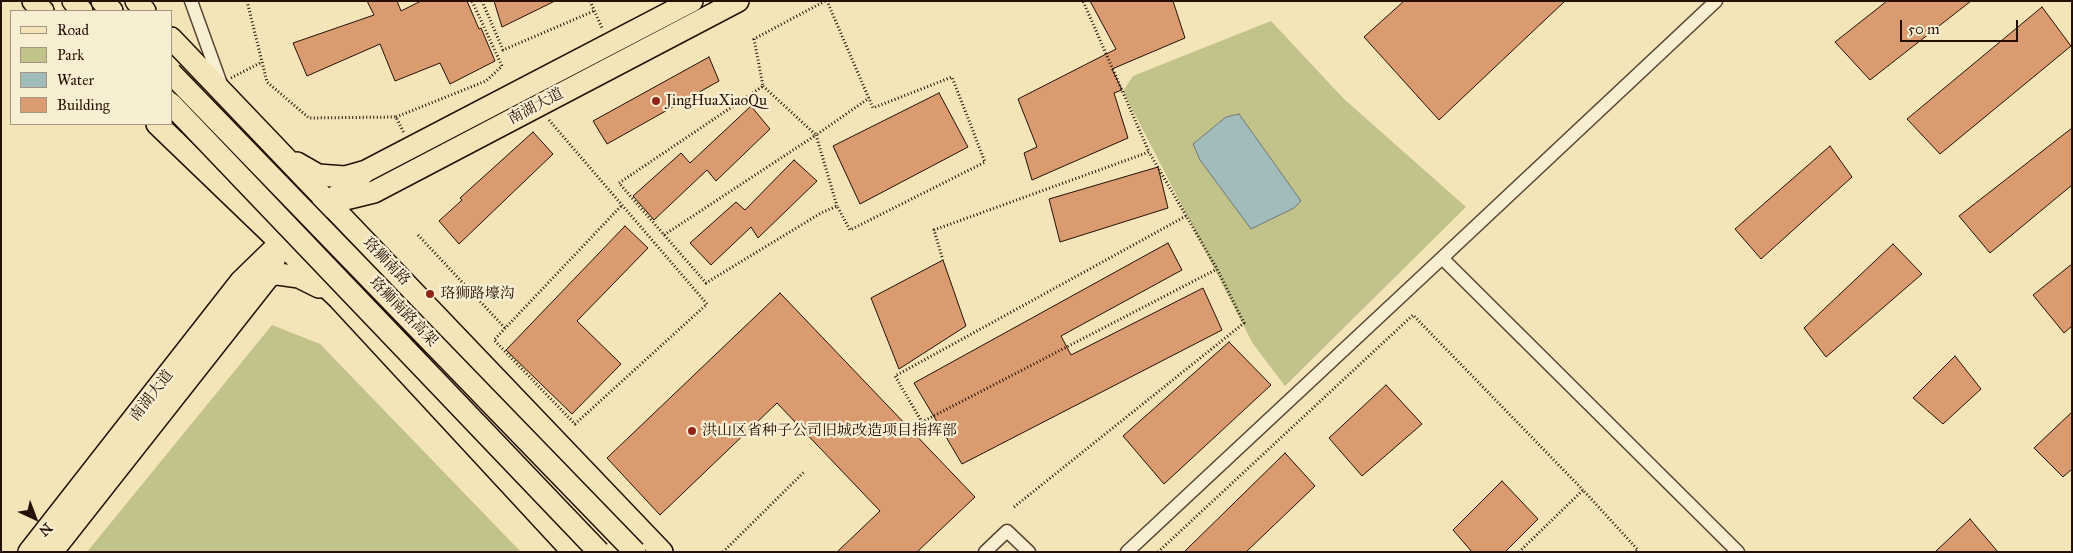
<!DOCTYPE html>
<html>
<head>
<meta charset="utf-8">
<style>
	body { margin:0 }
	#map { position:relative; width:2073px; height:553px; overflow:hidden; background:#f4e5b9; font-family:"IM FELL Great Primer",serif }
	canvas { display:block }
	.frame { position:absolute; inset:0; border:2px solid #241005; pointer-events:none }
	.legend { position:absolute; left:10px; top:10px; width:162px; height:115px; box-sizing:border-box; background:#f8eed2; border:1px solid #a39580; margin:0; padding:6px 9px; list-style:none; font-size:15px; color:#241005 }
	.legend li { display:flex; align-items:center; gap:10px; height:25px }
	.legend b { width:25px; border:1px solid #a39580 }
	.north { position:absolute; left:10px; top:493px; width:50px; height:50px; -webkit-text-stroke:4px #f8eed2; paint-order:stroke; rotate:137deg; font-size:14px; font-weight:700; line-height:20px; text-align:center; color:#241005 }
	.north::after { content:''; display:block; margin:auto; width:18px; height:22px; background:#241005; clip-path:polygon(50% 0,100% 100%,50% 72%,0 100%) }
	.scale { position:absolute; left:1900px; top:20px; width:118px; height:22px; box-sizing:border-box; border:2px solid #241005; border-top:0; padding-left:6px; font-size:15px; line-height:18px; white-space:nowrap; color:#241005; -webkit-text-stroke:4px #f8eed2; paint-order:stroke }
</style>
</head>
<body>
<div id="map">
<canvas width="2073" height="553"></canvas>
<div class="frame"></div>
<ul class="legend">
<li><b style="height:6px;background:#f4e5b9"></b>Road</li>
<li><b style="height:14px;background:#c2c28b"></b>Park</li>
<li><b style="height:14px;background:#a2bcbb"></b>Water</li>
<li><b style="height:14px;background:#da9b70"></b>Building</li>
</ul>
<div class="north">N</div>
<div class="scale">50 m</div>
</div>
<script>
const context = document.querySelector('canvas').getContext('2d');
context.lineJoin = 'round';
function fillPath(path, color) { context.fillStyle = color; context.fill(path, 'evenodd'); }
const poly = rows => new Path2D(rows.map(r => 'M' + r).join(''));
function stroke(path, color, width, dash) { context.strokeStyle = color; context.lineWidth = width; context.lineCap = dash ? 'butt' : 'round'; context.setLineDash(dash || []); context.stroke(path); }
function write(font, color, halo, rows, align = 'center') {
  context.font = font + ' "IM FELL Great Primer","Noto Serif SC",serif'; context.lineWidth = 4.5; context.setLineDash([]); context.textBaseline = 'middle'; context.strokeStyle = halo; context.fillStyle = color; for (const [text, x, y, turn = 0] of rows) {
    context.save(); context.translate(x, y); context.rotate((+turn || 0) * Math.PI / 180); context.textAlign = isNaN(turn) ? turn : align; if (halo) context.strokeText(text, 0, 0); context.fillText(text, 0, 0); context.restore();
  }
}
const green = poly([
	[1271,21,1344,99,1466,207,1285,386,1253,344,1123,91,1133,76],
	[272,325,320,344,521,552,87,552]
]);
const water = poly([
	[1239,114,1301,201,1294,208,1251,229,1200,160,1193,144,1226,117,1239,114]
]);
const building = poly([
	[367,1,397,1,401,11,421,1,467,1,479,29,481,28,495,61,450,84,440,63,395,81,380,44,307,76,293,43,374,15,367,1],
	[494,1,555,1,502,27,494,1],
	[1090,1,1173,1,1185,38,1112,69,1122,90,1114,93,1128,138,1032,180,1024,153,1037,147,1018,99,1116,49,1090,1],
	[1404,1,1565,1,1439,120,1364,37,1404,1],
	[1887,1,1971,1,1870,80,1835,42,1887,1],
	[2042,7,2071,46,1940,154,1907,119,2042,7],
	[709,57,719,81,607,144,593,121,709,57],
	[939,93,968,147,860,204,833,146,939,93],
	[751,106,770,129,716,181,707,170,654,220,633,196,681,153,690,163,751,106],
	[2072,128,2072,185,1990,253,1959,216,2072,128],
	[533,132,553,154,459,244,439,221,462,200,460,198,533,132],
	[1830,146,1852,177,1761,259,1735,229,1830,146],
	[794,160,817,181,758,238,751,227,711,265,690,243,736,202,745,210,794,160],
	[1158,167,1168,208,1060,242,1049,199,1158,167],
	[625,226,648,248,577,321,621,364,572,414,506,350,625,226],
	[1168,243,1182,270,1061,336,1071,355,1203,288,1222,330,962,464,914,383,1168,243],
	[1893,244,1922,274,1826,357,1804,328,1893,244],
	[943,260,966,326,899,369,871,298,943,260],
	[2072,264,2072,326,2064,333,2033,295,2072,264],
	[780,293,975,497,917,552,837,552,880,511,777,403,660,515,607,458,780,293],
	[1229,342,1271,385,1164,484,1123,436,1229,342],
	[1955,356,1981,389,1943,424,1913,398,1955,356],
	[1386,385,1422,424,1362,476,1329,438,1386,385],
	[2072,412,2072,469,2063,477,2034,448,2072,412],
	[1285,453,1315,486,1246,552,1184,552,1285,453],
	[1502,481,1538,519,1505,552,1472,552,1453,530,1502,481],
	[1970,519,1998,552,1935,552,1970,519]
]);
const path = poly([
	[247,1,267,82,309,118,396,117,404,133],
	[482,1,503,50,594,11],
	[590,1,602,28],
	[825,1,754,39,763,86,619,183,706,283,821,213,837,206,850,230,985,162,952,77,873,108,827,1],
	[231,78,262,62],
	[763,86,816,135,869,98],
	[396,117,486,81,502,66,472,1],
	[549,120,622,205,707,304,575,424,494,340,622,205],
	[1186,216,895,376,922,422,1217,269],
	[418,235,505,328],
	[664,235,816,135,837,206],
	[942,257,934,230,1149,152,1083,1],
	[1014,507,1244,323,1217,269,1149,152],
	[723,552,804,472],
	[1158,552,1413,315,1583,490],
	[1519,552,1583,490,1638,550,1636,552]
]);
const minor = poly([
	[191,1,221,84],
	[1716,1,1442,258,1738,552],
	[985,552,1007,531,1029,552],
	[1127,552,1442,258]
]);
const primary = poly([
	[33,1,43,11],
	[136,1,145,11],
	[171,38,662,552],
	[157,124,339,299,573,552],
	[297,163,318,175,345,177,366,171],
	[333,202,374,192,738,1],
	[270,275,278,274,299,277,319,287],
	[29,552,241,281,279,244,366,171,692,1],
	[52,552,270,275,278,246]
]);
const trunk = poly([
	[73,1,82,11],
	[102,1,112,11]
]);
const trunkBridge = poly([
	[171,73,635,552],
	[171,104,599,552]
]);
const markers = [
	[656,101,5,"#8f2418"],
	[430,294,5,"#8f2418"],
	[692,431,5,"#8f2418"]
];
const poiNames = [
	["JingHuaXiaoQu",666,101],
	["珞狮路壕沟",440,294],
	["洪山区省种子公司旧城改造项目指挥部",702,431]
];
const streetNames = [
	["南湖大道",536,107,-28],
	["珞狮南路",386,262,46],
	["珞狮南路高架",403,312,46],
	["南湖大道",152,396,-52]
];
fillPath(green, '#c2c28b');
fillPath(water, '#a2bcbb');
stroke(water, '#707772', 1);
fillPath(building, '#da9b70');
stroke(building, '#241005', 1);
stroke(minor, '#584532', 15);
stroke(primary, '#241005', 24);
stroke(trunk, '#241005', 24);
stroke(path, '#241005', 3, [1, 2.5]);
stroke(minor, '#f8eed2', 12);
stroke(primary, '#f4e5b9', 21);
stroke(trunk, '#f4e5b9', 21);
stroke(trunkBridge, '#241005', 24, []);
stroke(trunkBridge, '#f4e5b9', 21);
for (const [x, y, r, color] of markers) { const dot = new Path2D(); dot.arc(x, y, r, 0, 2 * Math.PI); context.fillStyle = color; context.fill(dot); stroke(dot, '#f8eed2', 2); }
write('15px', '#241005', '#f8eed2', poiNames, 'left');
write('15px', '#241005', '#f8eed2', streetNames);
</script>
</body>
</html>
